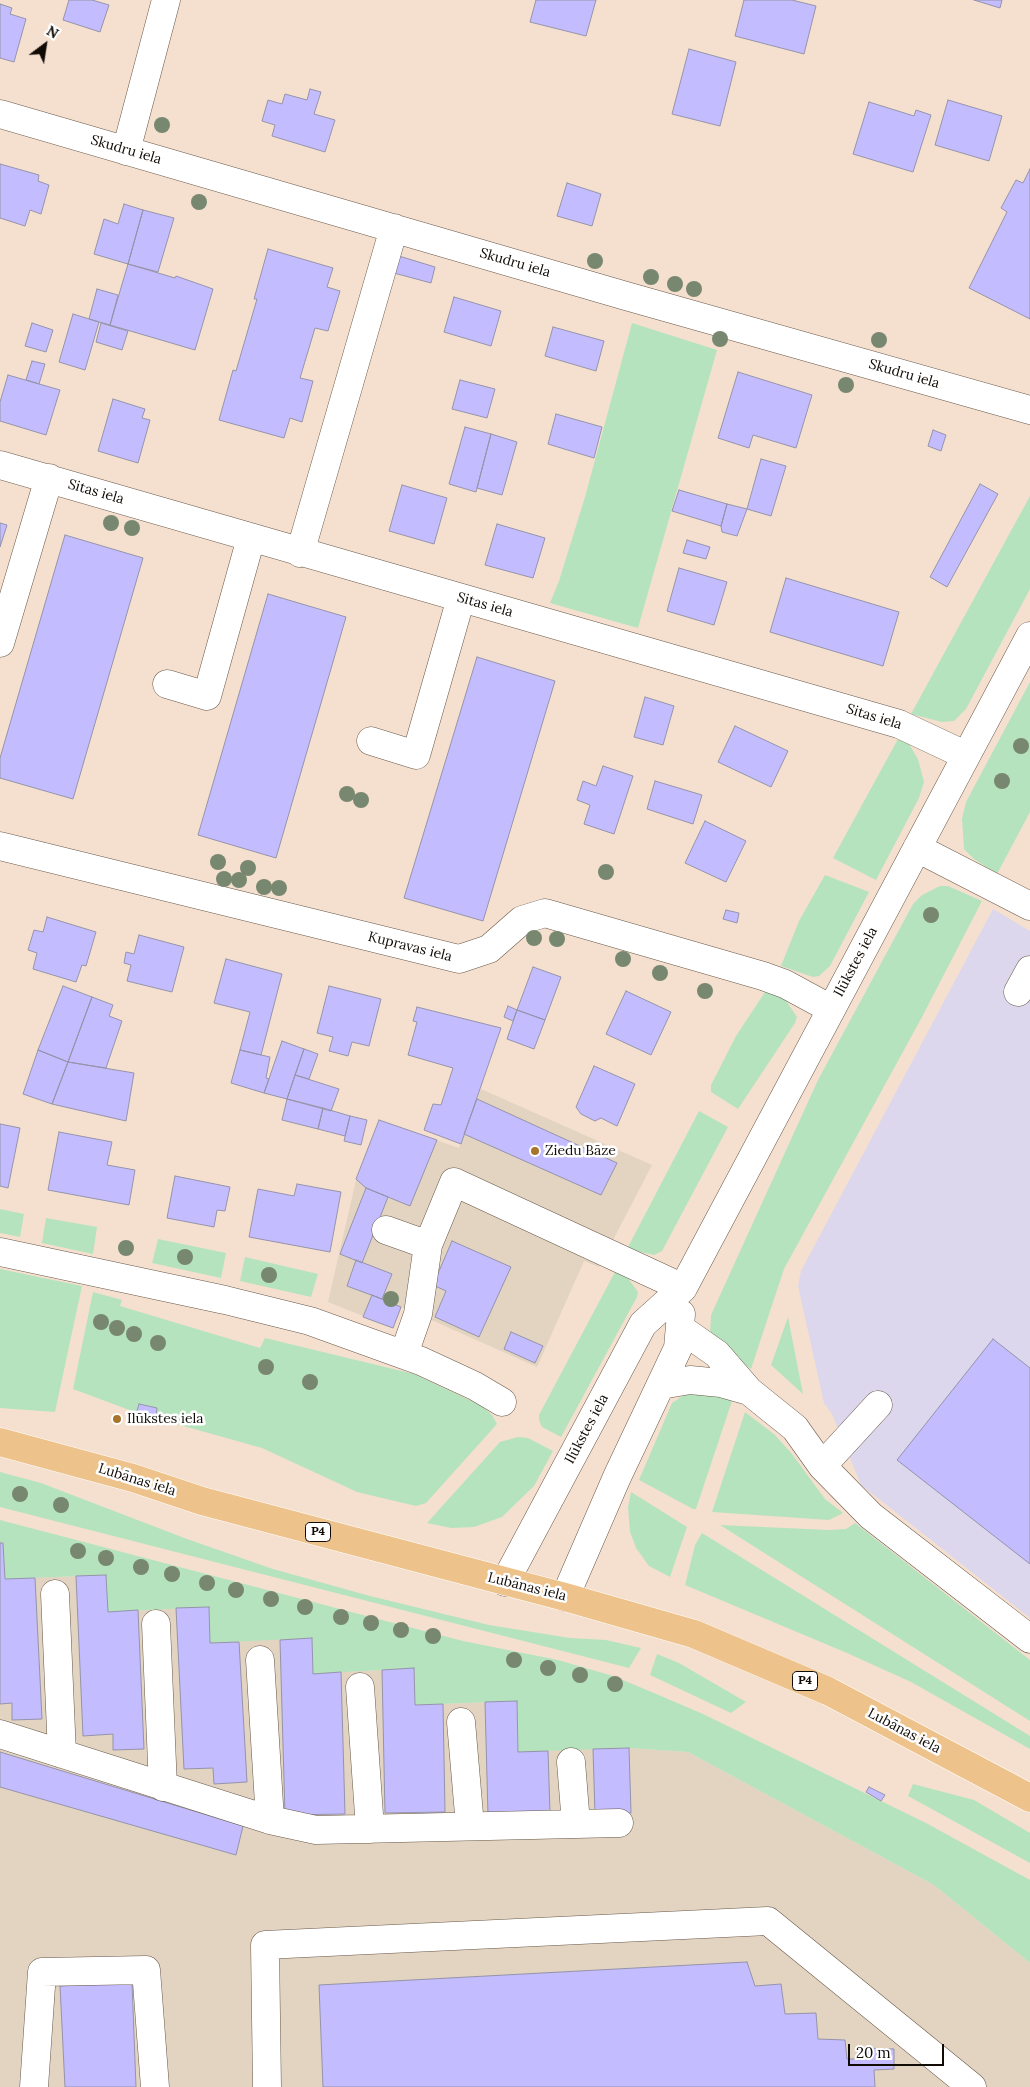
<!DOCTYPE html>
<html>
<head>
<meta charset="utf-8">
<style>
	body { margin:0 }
	#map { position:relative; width:1030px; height:2087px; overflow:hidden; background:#f5e0cf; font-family:Lora,serif }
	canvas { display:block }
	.north { position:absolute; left:20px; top:20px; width:50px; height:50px; -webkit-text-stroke:4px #fff; paint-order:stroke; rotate:31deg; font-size:14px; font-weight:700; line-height:20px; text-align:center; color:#110b06 }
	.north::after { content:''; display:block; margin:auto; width:18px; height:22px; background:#110b06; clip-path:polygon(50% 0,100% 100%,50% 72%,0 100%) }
	.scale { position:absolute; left:848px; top:2044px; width:96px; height:22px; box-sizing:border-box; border:2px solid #110b06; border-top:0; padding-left:6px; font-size:15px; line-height:18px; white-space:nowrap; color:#110b06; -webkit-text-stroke:4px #fff; paint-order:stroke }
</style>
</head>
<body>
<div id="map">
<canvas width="1030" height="2087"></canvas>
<div class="north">N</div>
<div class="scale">20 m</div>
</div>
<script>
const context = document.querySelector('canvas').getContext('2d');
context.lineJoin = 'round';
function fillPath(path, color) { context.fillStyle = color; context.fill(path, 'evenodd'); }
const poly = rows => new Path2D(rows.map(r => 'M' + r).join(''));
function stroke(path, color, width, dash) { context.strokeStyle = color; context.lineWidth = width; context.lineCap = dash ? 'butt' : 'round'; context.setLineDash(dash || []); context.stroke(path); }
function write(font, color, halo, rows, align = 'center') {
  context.font = font + ' Lora,serif'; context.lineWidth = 5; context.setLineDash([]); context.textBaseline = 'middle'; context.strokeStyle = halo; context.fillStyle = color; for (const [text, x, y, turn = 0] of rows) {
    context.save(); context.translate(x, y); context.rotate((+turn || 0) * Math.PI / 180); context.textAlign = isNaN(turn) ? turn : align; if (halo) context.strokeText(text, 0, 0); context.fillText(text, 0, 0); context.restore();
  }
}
const commercial = poly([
	[993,909,1030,931,1030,1618,861,1485,832,1414,824,1403,798,1286,801,1271]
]);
const industrial = poly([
	[481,1089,652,1165,599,1267,584,1261,537,1367,402,1307,393,1328,328,1302,356,1180,379,1120,459,1148],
	[0,1543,3,1543,5,1579,106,1575,108,1612,209,1607,312,1638,313,1674,414,1668,415,1705,517,1701,518,1751,629,1748,688,1752,934,1885,1030,1963,1030,2087,0,2087]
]);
const green = poly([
	[632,323,717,350,638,628,550,603,559,581,585,497],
	[1030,496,1030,589,966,709,954,721,942,722,911,714],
	[1030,682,1030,812,997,874,974,859,964,849,962,819,966,802],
	[898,739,909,744,918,759,924,782,919,798,876,880,833,858],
	[825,875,869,892,830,966,819,976,813,977,781,966,799,921],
	[940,886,948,886,982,901,922,1017,784,1269,751,1369,717,1345,710,1334,711,1315,818,1080,913,904,922,895],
	[765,992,785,999,797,1017,795,1023,738,1109,711,1092,711,1085,736,1036],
	[699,1111,728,1127,662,1251,654,1255,627,1249],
	[0,1209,24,1214,20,1237,0,1233],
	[46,1218,97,1227,93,1254,42,1243],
	[158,1239,226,1253,221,1278,152,1263],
	[245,1257,318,1274,311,1297,240,1281],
	[0,1269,82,1286,55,1412,0,1408],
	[616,1270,627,1277,638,1292,637,1297,561,1437,542,1427,539,1420,539,1415],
	[93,1292,122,1300,120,1306,260,1348,265,1338,414,1374,482,1406,492,1415,497,1424,426,1503,416,1506,357,1492,262,1448,155,1418,157,1408,139,1404,137,1411,132,1411,73,1389],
	[788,1317,803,1394,771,1365],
	[693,1389,718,1392,732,1401,696,1509,693,1509,639,1480,672,1403],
	[745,1412,775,1435,792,1454,825,1499,843,1513,829,1520,712,1512],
	[518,1437,528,1438,553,1451,534,1486,502,1517,474,1527,451,1528,427,1523,500,1442],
	[0,1472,41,1483,187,1539,273,1569,370,1596,489,1625,570,1638,606,1640,641,1648,629,1668,0,1507],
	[631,1492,687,1527,670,1577,649,1566,636,1548,630,1532,628,1507],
	[0,1520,359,1614,463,1641,558,1660,613,1676,654,1693,703,1714,926,1823,1030,1880,1030,1963,934,1885,688,1752,629,1748,518,1752,517,1701,415,1705,414,1668,313,1674,312,1638,210,1643,209,1607,108,1612,106,1575,5,1579,3,1543,0,1543],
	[855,1523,1030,1660,1030,1721,720,1525,829,1530,846,1529],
	[702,1533,1030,1736,1030,1749,911,1682,847,1653,685,1585,695,1545],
	[657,1654,679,1663,746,1702,731,1713,650,1675],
	[913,1784,974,1800,1030,1833,1030,1863,908,1796]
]);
const building = poly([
	[69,0,92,0,109,5,100,32,63,20,69,0],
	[536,0,596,0,586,36,530,22,536,0],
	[744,0,792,0,816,6,804,54,735,36,744,0],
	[974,0,1002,0,1000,8,974,0],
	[0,4,12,8,10,14,26,19,14,62,0,58,0,4],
	[689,49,736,62,720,126,672,114,689,49],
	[310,89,321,92,314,114,335,120,325,152,272,136,275,125,262,121,268,100,282,104,285,94,307,100,310,89],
	[948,100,1002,116,989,161,935,145,948,100],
	[869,102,914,116,916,110,931,115,913,172,853,154,869,102],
	[0,164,39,175,38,181,49,185,41,214,30,210,25,226,0,218,0,164],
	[1030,169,1030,319,969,288,1007,212,1001,208,1016,180,1023,183,1030,169],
	[567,183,601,194,592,226,557,216,567,183],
	[124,204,143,210,128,264,94,254,104,219,118,224,124,204],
	[143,210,174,218,158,272,128,264,143,210],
	[268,249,333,268,327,287,340,291,328,331,315,328,300,378,313,381,302,422,290,418,284,438,219,420,233,370,236,371,257,299,254,299,268,249],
	[399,256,435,267,431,283,394,273,399,256],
	[128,264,175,278,176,276,213,289,195,350,110,325,128,264],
	[97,289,118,295,110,325,89,319,97,289],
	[454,297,501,311,491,346,444,332,454,297],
	[73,314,99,322,85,370,59,362,73,314],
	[32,323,53,330,46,352,25,346,32,323],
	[101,323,128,331,122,350,96,342,101,323],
	[553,327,604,341,596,371,545,356,553,327],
	[32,361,45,364,39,384,26,380,32,361],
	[738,372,812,395,796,448,753,435,749,448,718,438,738,372],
	[8,375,60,390,46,435,0,421,0,402,8,375],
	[460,380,495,389,487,418,452,409,460,380],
	[113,399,145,409,142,418,150,420,138,463,98,451,113,399],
	[556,414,602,427,594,458,548,444,556,414],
	[465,427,491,434,476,492,449,484,465,427],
	[933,430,946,435,941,451,928,446,933,430],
	[491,434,517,442,502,495,477,488,491,434],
	[761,459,786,466,771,516,747,509,761,459],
	[980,484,998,494,947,587,930,577,980,484],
	[402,485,447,498,434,544,389,531,402,485],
	[679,490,727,504,721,526,672,511,679,490],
	[727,504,747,509,737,536,722,532,721,526,727,504],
	[0,523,7,525,0,547,0,523],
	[497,524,545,538,533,578,485,565,497,524],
	[65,535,143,558,73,799,0,778,0,758,65,535],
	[687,540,710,547,706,559,683,553,687,540],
	[679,568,727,582,714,625,667,611,679,568],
	[786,578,899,612,883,666,770,632,786,578],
	[268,594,346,617,276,858,198,835,268,594],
	[477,657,555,681,483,921,404,898,477,657],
	[645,697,674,706,663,745,634,737,645,697],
	[735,726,788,751,771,787,718,762,735,726],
	[603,766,633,776,614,834,584,824,590,805,577,800,583,781,596,786,603,766],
	[655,781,702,795,693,824,647,809,655,781],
	[705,821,746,841,726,882,685,863,705,821],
	[726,910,739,913,737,923,723,919,726,910],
	[47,917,96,932,86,966,82,965,76,982,33,969,37,953,28,950,34,930,43,932,47,917],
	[139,935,184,947,172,992,127,981,131,965,124,963,126,952,134,954,139,935],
	[226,959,282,974,261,1055,240,1050,250,1012,214,1003,226,959],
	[533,967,561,977,545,1020,517,1010,533,967],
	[63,986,92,997,68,1062,38,1050,63,986],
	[329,986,381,999,369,1046,352,1042,348,1056,329,1051,333,1037,317,1033,329,986],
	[626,991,671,1012,651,1055,606,1034,626,991],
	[92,997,113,1005,109,1016,122,1021,106,1068,68,1062,92,997],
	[508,1006,517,1010,513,1021,504,1017,508,1006],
	[417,1007,501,1028,461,1144,424,1130,433,1104,441,1105,453,1068,408,1055,417,1022,413,1021,417,1007],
	[517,1010,545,1020,534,1049,507,1039,517,1010],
	[282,1041,304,1049,287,1099,264,1093,282,1041],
	[304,1049,318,1054,309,1079,295,1075,304,1049],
	[38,1050,68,1062,52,1104,23,1094,38,1050],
	[240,1050,270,1057,266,1078,269,1079,264,1093,231,1083,240,1050],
	[68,1062,134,1073,126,1121,52,1104,68,1062],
	[594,1066,635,1084,617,1126,601,1118,595,1121,581,1114,576,1107,594,1066],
	[295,1075,339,1089,331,1111,287,1099,295,1075],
	[287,1099,323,1108,318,1129,282,1120,287,1099],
	[477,1099,617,1163,601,1195,464,1134,477,1099],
	[323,1108,350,1116,345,1136,318,1129,323,1108],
	[350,1116,367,1120,361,1145,344,1141,350,1116],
	[379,1120,437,1140,410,1206,366,1188,356,1179,379,1120],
	[0,1124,20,1128,8,1188,0,1186,0,1124],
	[59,1132,112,1142,107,1165,135,1170,129,1205,48,1190,59,1132],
	[175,1176,230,1187,225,1211,217,1210,214,1227,167,1218,175,1176],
	[297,1184,341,1192,330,1252,249,1237,258,1189,294,1196,297,1184],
	[366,1188,388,1197,362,1263,340,1254,366,1188],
	[452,1241,511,1267,479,1337,435,1317,446,1291,433,1285,452,1241],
	[356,1260,392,1274,382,1299,347,1286,356,1260],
	[372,1295,401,1307,393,1328,363,1317,372,1295],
	[511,1332,543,1346,535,1363,504,1349,511,1332],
	[993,1339,1030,1368,1030,1564,897,1460,993,1339],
	[139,1404,157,1408,156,1416,137,1411,139,1404],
	[0,1543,3,1543,5,1579,35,1578,42,1719,12,1720,12,1703,0,1704,0,1543],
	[106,1575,108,1612,138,1610,144,1749,113,1750,113,1734,83,1736,76,1576,106,1575],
	[209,1607,210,1643,239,1642,247,1782,214,1784,213,1768,184,1769,176,1608,209,1607],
	[312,1638,313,1674,341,1672,345,1814,285,1815,280,1640,312,1638],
	[414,1668,415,1705,443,1704,445,1812,385,1813,382,1670,414,1668],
	[517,1701,518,1752,548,1751,550,1813,488,1815,485,1702,517,1701],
	[629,1748,631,1813,595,1814,593,1749,629,1748],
	[0,1752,243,1826,236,1855,0,1787,0,1752],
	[869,1787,885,1795,881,1801,866,1792,869,1787],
	[747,1962,755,1986,781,1984,785,2014,816,2013,818,2039,845,2040,847,2059,861,2059,862,2048,894,2049,894,2069,874,2070,875,2087,323,2087,319,1985,747,1962],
	[132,1983,136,2087,65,2087,60,1986,132,1983]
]);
const minor = poly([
	[0,114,626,296,1030,410],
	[126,151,166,0],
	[0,465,899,724,965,755],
	[300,553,394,228],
	[0,643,49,478],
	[167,684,207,696,251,538],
	[371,741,416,755,461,598],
	[0,846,459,959,489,949,522,920,545,913,763,976,785,984,831,1009],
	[917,848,1030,906],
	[1018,992,1030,970],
	[386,1230,428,1245,454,1182,683,1288],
	[0,1252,225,1300,310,1321,421,1361,475,1386,502,1402],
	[680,1328,717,1354,749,1391,795,1428,822,1466,871,1516,1030,1639],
	[404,1354,418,1314,428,1245],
	[661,1385,690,1380,721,1383,749,1391],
	[822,1466,878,1405],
	[505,1582,643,1324,683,1288,1030,636],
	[55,1594,62,1754],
	[565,1597,617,1477,678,1348,681,1314],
	[156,1624,163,1787],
	[260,1660,270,1820],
	[360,1687,370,1829],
	[461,1722,470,1826],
	[0,1734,270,1820,316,1830,619,1823],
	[571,1762,576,1824],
	[34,2087,42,1972,146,1970,155,2087],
	[267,2087,265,1945,768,1921,972,2087]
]);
const major = poly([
	[0,1442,133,1478,202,1501,565,1597,694,1634,828,1691,1030,1798]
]);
const trees = [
	[162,125],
	[199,202],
	[595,261],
	[651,277],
	[675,284],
	[694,289],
	[720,339],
	[879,340],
	[846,385],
	[111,523],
	[132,528],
	[1021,746],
	[1002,781],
	[347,794],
	[361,800],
	[218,862],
	[248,868],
	[606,872],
	[224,879],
	[239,880],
	[264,887],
	[279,888],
	[931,915],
	[534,938],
	[557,939],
	[623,959],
	[660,973],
	[705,991],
	[126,1248],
	[185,1257],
	[269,1275],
	[391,1299],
	[101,1322],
	[117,1328],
	[134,1334],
	[158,1343],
	[266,1367],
	[310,1382],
	[20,1494],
	[61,1505],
	[78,1551],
	[106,1558],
	[141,1567],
	[172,1574],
	[207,1583],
	[236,1590],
	[271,1599],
	[305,1607],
	[341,1617],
	[371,1623],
	[401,1630],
	[433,1636],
	[514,1660],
	[548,1668],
	[580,1675],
	[615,1684]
];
const markers = [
	[535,1151,5,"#a7742b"],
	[117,1419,5,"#a7742b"]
];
const shields = [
	[318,1532,25],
	[805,1681,25]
];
const shieldNames = [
	["P4",318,1532],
	["P4",805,1681]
];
const streetNames = [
	["Skudru iela",126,150,16],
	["Skudru iela",515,263,16],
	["Skudru iela",904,374,16],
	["Sitas iela",96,492,16],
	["Sitas iela",485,605,16],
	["Sitas iela",874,717,17],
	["Kupravas iela",410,947,14],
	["Ilūkstes iela",856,962,-62],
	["Ilūkstes iela",587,1429,-62],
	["Lubānas iela",137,1480,17],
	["Lubānas iela",527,1587,14],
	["Lubānas iela",904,1731,28]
];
const poiNames = [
	["Ziedu Bāze",545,1151],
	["Ilūkstes iela",127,1419]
];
fillPath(commercial, '#dcd7ec');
fillPath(industrial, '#e2d4c1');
fillPath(green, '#b5e3be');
fillPath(building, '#c3bdff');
stroke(building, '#9593aa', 1);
stroke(minor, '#695849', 29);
stroke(major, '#fff', 29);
stroke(minor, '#fff', 28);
stroke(major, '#eec28b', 28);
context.fillStyle = '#78876f';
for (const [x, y] of trees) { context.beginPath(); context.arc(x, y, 8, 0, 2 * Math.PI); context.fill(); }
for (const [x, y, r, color] of markers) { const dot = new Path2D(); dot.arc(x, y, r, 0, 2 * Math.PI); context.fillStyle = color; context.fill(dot); stroke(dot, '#fff', 2); }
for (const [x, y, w] of shields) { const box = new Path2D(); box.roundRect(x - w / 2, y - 9.5, w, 19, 4); context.fillStyle = '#fff'; context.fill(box); stroke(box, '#110b06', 1); }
write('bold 12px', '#110b06', null, shieldNames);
write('14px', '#110b06', '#fff', streetNames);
write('14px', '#110b06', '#fff', poiNames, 'left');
</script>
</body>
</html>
